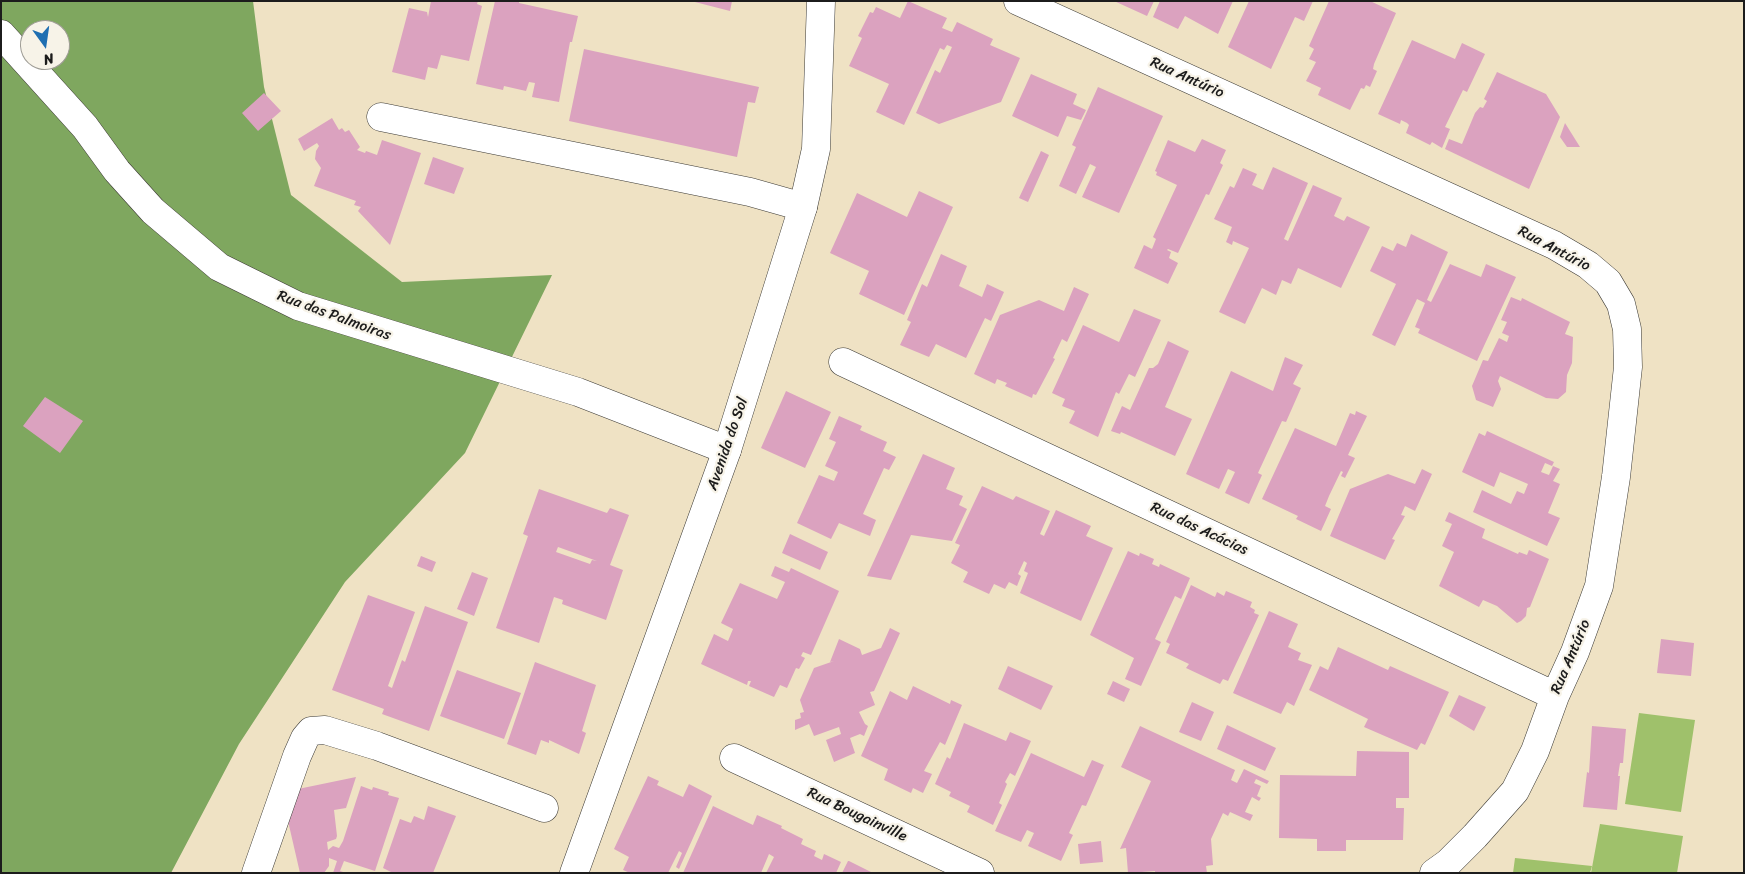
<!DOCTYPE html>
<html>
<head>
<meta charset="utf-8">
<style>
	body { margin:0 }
	#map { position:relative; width:1745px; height:874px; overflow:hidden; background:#efe2c4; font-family:Sriracha,sans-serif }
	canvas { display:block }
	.frame { position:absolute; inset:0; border:2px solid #1c1c1c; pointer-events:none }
	.north { position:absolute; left:20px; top:20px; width:50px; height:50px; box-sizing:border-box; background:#f7f3e8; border:1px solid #9f9d96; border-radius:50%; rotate:166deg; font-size:14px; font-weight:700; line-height:20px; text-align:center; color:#1c1c1c }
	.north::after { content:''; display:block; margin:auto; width:18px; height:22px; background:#1f6fb2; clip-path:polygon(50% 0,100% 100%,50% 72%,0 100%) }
</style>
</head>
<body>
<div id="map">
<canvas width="1745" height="874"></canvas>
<div class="frame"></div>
<div class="north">N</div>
</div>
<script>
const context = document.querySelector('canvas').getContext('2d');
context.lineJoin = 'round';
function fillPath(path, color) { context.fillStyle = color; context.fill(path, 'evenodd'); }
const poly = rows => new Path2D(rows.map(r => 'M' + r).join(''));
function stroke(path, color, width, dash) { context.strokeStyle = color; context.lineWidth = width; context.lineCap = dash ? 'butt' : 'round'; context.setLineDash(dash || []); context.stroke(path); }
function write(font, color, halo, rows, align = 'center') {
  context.font = font + ' Sriracha,sans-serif'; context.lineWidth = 4.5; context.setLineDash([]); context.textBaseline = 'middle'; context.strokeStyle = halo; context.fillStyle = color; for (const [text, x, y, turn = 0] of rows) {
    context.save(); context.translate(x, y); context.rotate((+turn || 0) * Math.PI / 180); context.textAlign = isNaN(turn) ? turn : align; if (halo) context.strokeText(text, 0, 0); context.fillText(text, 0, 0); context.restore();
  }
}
const green = poly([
	[1639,713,1695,720,1681,812,1625,804],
	[1600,824,1683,836,1677,873,1591,873],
	[1515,858,1592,866,1590,873,1513,873]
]);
const forest = poly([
	[1,1,253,1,264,87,291,195,402,282,552,275,465,453,345,582,239,744,171,873,1,873],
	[30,30,60,30,60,60,30,60]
]);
const building = poly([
	[431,1,478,1,477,4,482,6,469,61,441,55,437,69,428,67,425,80,392,72,409,8,427,12,428,17],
	[495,1,519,1,519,3,578,16,572,42,570,42,559,102,532,97,535,83,529,82,526,91,504,86,503,90,476,84],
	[691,1,732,1,730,11],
	[908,1,947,18,942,28,952,32,957,22,993,39,990,45,1020,58,1001,102,939,124,916,113,935,70,940,73,952,47,947,45,944,50,940,48,904,125,876,112,889,84,849,66,862,38,858,36,870,12,873,13,876,7,900,18],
	[1114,1,1154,1,1147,16],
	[1160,1,1233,1,1218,34,1185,16,1178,29,1153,17],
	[1249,1,1313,1,1304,21,1295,17,1271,69,1228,47],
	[1329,1,1370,1,1396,13,1374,64,1373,69,1377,71,1370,87,1366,85,1364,89,1361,88,1350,110,1318,95,1321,88,1306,81,1316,62,1309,59,1314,49,1309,46],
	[1412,40,1455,59,1462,43,1485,54,1467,92,1463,90,1445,127,1450,129,1442,148,1432,142,1430,145,1406,133,1409,125,1407,123,1401,120,1400,124,1378,114],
	[584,49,759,87,755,103,748,102,737,157,569,121],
	[1497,72,1546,94,1560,117,1529,189,1445,149,1449,139,1462,144,1475,113,1480,107,1483,108,1487,101,1484,99],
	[1031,74,1077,94,1073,104,1086,110,1081,120,1067,116,1058,137,1012,116],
	[1098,87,1163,116,1119,213,1082,197,1096,167,1090,164,1076,194,1059,186,1076,147,1072,145],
	[264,93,281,111,258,131,242,113],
	[332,118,339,130,342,128,345,132,349,130,360,147,357,150,365,153,366,151,377,155,382,140,421,153,390,245,358,211,361,207,354,205,356,201,314,186,321,168,315,159,316,151,319,146,317,143,304,151,298,139],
	[1565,123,1580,147,1567,147,1560,137],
	[1202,139,1226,150,1220,163,1223,165,1209,195,1206,194,1178,253,1168,249,1167,250,1171,252,1169,258,1178,263,1168,284,1134,268,1144,245,1152,249,1156,239,1153,237,1177,185,1156,175,1157,172,1155,171,1168,140,1195,152],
	[1041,151,1049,155,1028,202,1019,198],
	[433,157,464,168,454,194,424,184],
	[1273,167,1308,183,1284,239,1288,241,1313,185,1342,198,1334,216,1344,221,1347,216,1370,227,1341,288,1298,268,1291,284,1282,280,1276,295,1262,288,1245,324,1219,312,1249,248,1233,241,1232,245,1226,242,1232,227,1214,219,1230,186,1234,188,1243,168,1257,174,1252,185,1263,190],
	[919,191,953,207,904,315,859,294,869,271,830,253,857,193,907,217],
	[1411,234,1448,252,1427,300,1431,302,1450,264,1481,277,1486,264,1516,277,1477,361,1418,333,1420,329,1415,327,1425,303,1417,299,1395,346,1372,335,1396,284,1370,271,1382,246,1393,251,1397,243,1406,247],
	[941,254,967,266,959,286,982,297,987,284,1004,292,991,321,985,318,966,358,936,344,929,357,900,345,911,322,907,320,922,284,927,287],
	[1074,287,1089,294,1067,342,1062,339,1053,358,1055,359,1036,395,1033,394,1032,398,1005,386,1007,383,997,379,995,384,974,374,1000,315,1039,300,1064,311],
	[1511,297,1521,301,1522,298,1570,322,1565,334,1573,337,1572,363,1567,375,1566,392,1558,399,1546,398,1500,376,1498,381,1501,389,1493,407,1476,400,1472,386,1483,360,1488,361,1499,338,1507,342,1509,336,1502,333,1507,322,1501,320],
	[1134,309,1161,320,1135,377,1129,374,1119,394,1116,392,1098,437,1069,423,1075,411,1062,406,1065,399,1052,393,1083,325,1119,342],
	[1168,341,1189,351,1165,407,1192,419,1175,456,1121,432,1120,434,1111,431,1122,406,1130,410,1149,368,1153,368,1158,364],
	[1285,357,1303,365,1293,384,1301,388,1286,422,1282,421,1258,473,1262,475,1249,504,1225,493,1235,472,1228,469,1219,489,1186,474,1231,371,1273,391],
	[786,391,831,412,805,468,761,448],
	[45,397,83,421,60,453,23,426],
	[1356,411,1367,416,1348,455,1355,458,1345,478,1341,476,1343,472,1341,471,1329,496,1325,506,1331,509,1321,531,1296,519,1298,516,1262,499,1295,428,1336,446,1350,413,1355,415],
	[839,416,862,426,860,430,887,442,883,451,896,457,889,470,884,468,863,514,876,520,870,536,839,523,831,539,797,523,819,475,834,481,838,472,825,466,836,442,829,439],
	[1487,431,1554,462,1552,466,1545,463,1541,472,1549,475,1553,466,1560,469,1553,481,1560,484,1548,513,1560,518,1547,546,1473,512,1482,490,1511,504,1517,491,1524,494,1528,484,1500,472,1494,487,1462,472,1479,433,1485,436],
	[923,454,955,468,946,489,963,496,959,505,967,509,952,541,911,535,891,580,867,576],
	[1422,469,1432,474,1415,511,1405,506,1401,515,1405,516,1392,539,1395,540,1385,560,1330,536,1350,489,1388,474,1415,484],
	[982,486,1013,500,1016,496,1050,511,1040,534,1044,536,1056,510,1091,526,1086,536,1113,548,1081,621,1020,593,1028,573,1024,571,1027,563,1024,561,1018,574,1021,576,1017,586,1009,582,1005,589,994,584,989,594,963,582,968,572,951,563,960,545,955,543],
	[539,489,607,513,610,508,629,515,610,565,623,570,606,620,562,604,563,600,554,597,539,643,496,628,528,536,523,534],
	[558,547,597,561,592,560,590,564,556,552],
	[1449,512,1485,529,1482,538,1518,554,1519,552,1527,555,1529,550,1549,559,1530,607,1527,608,1526,616,1521,621,1517,623,1497,606,1483,600,1479,607,1439,586,1454,552,1442,546,1452,524,1445,521],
	[790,534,828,552,820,570,782,553],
	[1128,551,1139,556,1140,553,1154,559,1152,564,1159,567,1160,564,1190,578,1181,599,1175,596,1155,639,1161,642,1141,686,1125,679,1134,658,1090,635],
	[421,556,436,562,432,572,417,566],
	[775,566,789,572,791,568,839,591,811,655,803,652,801,656,805,658,799,669,796,668,787,688,780,685,774,697,749,686,751,681,748,681,747,685,701,664,714,634,728,641,733,629,721,623,740,583,777,599,785,582,771,576],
	[472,572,488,578,474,616,457,609],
	[1191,585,1215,597,1217,592,1224,596,1226,591,1252,602,1250,607,1255,610,1254,613,1259,615,1228,681,1223,679,1220,684,1186,668,1189,664,1166,653,1170,644,1166,642],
	[368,595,415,612,388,686,392,688,402,660,405,662,425,606,468,622,429,731,382,714,384,709,332,690],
	[1269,611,1298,624,1288,647,1301,653,1298,660,1312,665,1294,706,1287,702,1281,714,1233,693],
	[890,628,900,633,874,691,870,692,875,705,859,712,865,724,868,726,864,736,860,734,850,738,855,753,834,762,826,740,841,734,839,727,814,736,809,724,795,730,795,720,801,718,800,713,804,712,800,700,814,668,834,661,830,662,839,639,860,649,862,655,881,648],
	[1661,639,1694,643,1691,676,1657,673],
	[1338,647,1388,670,1390,666,1449,692,1425,745,1421,743,1417,750,1364,727,1368,719,1309,690,1320,666,1328,670],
	[535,662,596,685,582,731,586,733,579,754,549,740,549,743,541,740,536,755,507,744],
	[1008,666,1053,686,1041,710,998,689],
	[457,670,521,693,504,739,440,716],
	[1113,681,1130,689,1124,702,1107,694],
	[913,686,950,704,951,700,962,705,945,745,940,742,924,771,932,774,923,793,913,788,911,793,884,780,888,769,861,756,890,691,907,700],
	[1459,695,1486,707,1474,731,1449,716],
	[1192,702,1214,712,1201,741,1179,732],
	[964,723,1006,741,1010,732,1031,741,1015,776,1010,773,1005,782,1007,784,999,803,1002,805,993,825,967,812,970,806,949,796,951,792,935,784,947,757,950,759],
	[1227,725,1276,748,1265,771,1217,749],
	[1140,726,1235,770,1231,780,1237,783,1244,769,1269,781,1267,784,1256,779,1254,783,1261,786,1257,796,1261,798,1259,801,1252,797,1245,812,1253,815,1250,821,1230,812,1228,816,1223,813,1211,839,1213,865,1206,866,1207,873,1155,873,1155,871,1128,873,1126,848,1120,849,1151,781,1121,767],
	[1592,726,1626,729,1623,763,1620,763,1618,776,1620,776,1617,810,1583,807,1587,772,1589,773],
	[1357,751,1409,752,1409,798,1396,798,1396,808,1404,808,1403,840,1346,840,1346,851,1317,851,1317,839,1279,838,1280,775,1356,776],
	[1031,753,1084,777,1092,760,1104,765,1086,806,1082,805,1069,833,1073,835,1071,839,1061,861,1028,846,1034,833,1027,830,1021,842,995,831],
	[648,776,659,781,657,785,683,797,689,784,712,796,679,869,676,867,682,853,679,851,668,873,630,873,623,870,629,857,614,849],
	[356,777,346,808,334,810,337,836,336,839,327,842,328,850,333,846,339,848,343,841,361,786,372,790,373,787,389,792,388,795,399,798,375,871,344,861,340,871,346,873,333,873,337,861,329,858,329,866,324,873,300,873,288,821,298,789],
	[428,806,456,816,433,873,393,873,383,868,400,819,411,823,414,816,424,820],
	[713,806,753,825,757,815,782,826,781,828,803,839,801,844,816,851,814,856,822,860,824,854,841,862,836,873,766,873,774,857,769,854,761,873,683,873],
	[1101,841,1103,862,1080,864,1078,844],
	[848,861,849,861,873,873,842,873]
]);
const street = poly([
	[1018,1,1554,245,1588,265,1608,282,1621,304,1627,329,1628,367,1616,477,1599,586,1575,652,1555,696,1535,751,1515,791,1475,836,1448,863,1434,873],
	[1,34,85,127,117,171,153,211,219,267,298,306,578,392,727,450],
	[381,117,750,192,803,207],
	[843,362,1555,696],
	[734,758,980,873],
	[256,873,297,756,305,738,311,731,325,730,377,746,544,808]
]);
const secondary = poly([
	[574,873,727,450,803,207,816,149,821,1]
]);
const streetNames = [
	["Rua Antúrio",1187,78,24],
	["Rua Antúrio",1554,249,28],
	["Rua das Palmoiras",334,316,20],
	["Avenida do Sol",728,444,-71],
	["Rua das Acácias",1199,529,25],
	["Rua Antúrio",1571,657,-67],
	["Rua Bougainville",857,815,25]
];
fillPath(green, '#9fc16b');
fillPath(forest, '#7fa75f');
fillPath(building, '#dba2bf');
stroke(street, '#3c3a35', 29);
stroke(secondary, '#3c3a35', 29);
stroke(street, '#fff', 28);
stroke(secondary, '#fff', 28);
write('15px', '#1c1c1c', '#f7f3e8', streetNames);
</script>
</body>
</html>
